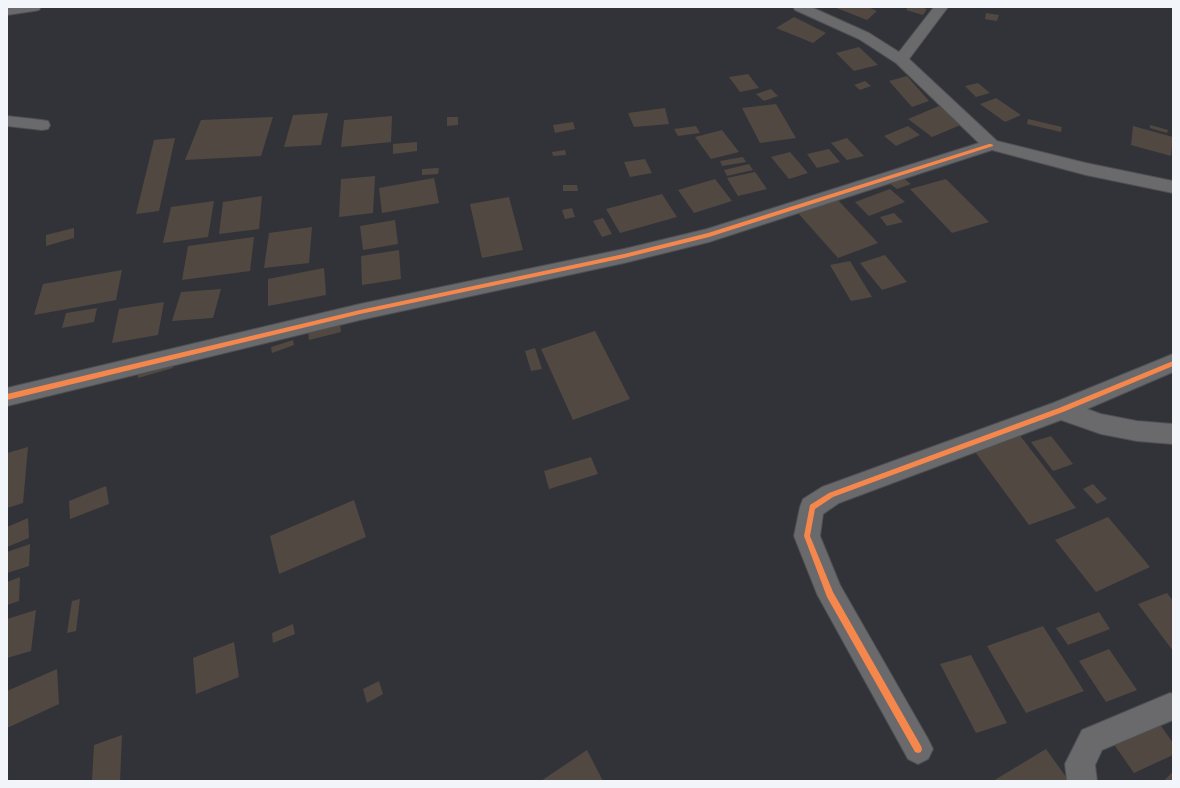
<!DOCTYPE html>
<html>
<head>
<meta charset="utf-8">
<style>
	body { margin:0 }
	#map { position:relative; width:1180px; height:788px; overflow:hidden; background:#323338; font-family:"Times New Roman",serif }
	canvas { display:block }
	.frame { position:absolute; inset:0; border:8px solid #f2f5fa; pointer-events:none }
</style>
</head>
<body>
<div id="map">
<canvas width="1180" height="788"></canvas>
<div class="frame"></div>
</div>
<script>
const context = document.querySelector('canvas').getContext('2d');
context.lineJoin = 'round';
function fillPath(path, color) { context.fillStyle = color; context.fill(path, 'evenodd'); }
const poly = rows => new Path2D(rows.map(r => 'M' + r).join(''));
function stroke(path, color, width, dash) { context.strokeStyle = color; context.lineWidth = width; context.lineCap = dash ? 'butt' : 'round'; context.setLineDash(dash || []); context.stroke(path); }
const building = poly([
	[834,7,868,7,877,11,867,20],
	[908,7,920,7,927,9,923,15,906,10],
	[986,13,999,15,997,21,985,19],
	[794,17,826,33,813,43,776,28],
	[859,47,878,65,854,71,836,53],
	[748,74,759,88,740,92,729,77],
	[907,76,929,101,912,107,889,81],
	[865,81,871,86,860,90,854,85],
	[978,83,990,93,976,97,965,86],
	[771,89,778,96,764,101,756,94],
	[996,98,1021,115,1005,122,980,104],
	[776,104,796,138,760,143,742,108],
	[939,106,963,124,932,137,908,119],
	[665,108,669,124,634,127,628,113],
	[328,113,321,145,284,147,293,115],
	[392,116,391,142,341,147,344,120],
	[273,117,261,156,185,160,201,120],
	[447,117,458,117,458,125,447,126],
	[1028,119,1062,127,1061,132,1027,124],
	[573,122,575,129,555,133,553,125],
	[1150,125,1168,130,1167,133,1150,128],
	[696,126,700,133,678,136,674,129],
	[908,126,920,135,896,146,884,136],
	[1133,126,1173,137,1171,156,1131,145],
	[722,130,739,152,711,159,695,137],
	[175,138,159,211,136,214,154,140],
	[847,138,864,156,847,160,831,143],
	[417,142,417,151,393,154,393,144],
	[829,149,840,162,817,168,807,154],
	[565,150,566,155,553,156,552,152],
	[790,152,808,173,789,179,771,157],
	[743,157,746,162,722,166,720,161],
	[645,159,652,173,630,177,624,162],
	[749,164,753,170,727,176,724,170],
	[439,168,438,174,422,175,422,169],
	[755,172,767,189,738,196,727,178],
	[375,176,373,213,339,217,341,179],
	[434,178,439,203,382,213,379,188],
	[903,178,911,184,897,189,890,184],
	[715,179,732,201,694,213,678,190],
	[946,179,989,222,952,233,910,189],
	[563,185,577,185,578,191,563,191],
	[890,189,905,202,869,216,855,202],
	[662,194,677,217,620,233,606,209],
	[262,196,259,229,219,234,223,202],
	[509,197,523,250,482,258,470,204],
	[837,199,878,243,838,258,798,213],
	[214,201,208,237,163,243,171,207],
	[572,208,575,217,565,219,562,210],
	[894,213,903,222,887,226,880,217],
	[603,218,612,234,602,237,593,221],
	[395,220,398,244,363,250,360,226],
	[312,227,309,263,264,268,269,233],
	[74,228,74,238,46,246,46,235],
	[254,237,250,271,182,280,188,246],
	[399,250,401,279,362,285,361,256],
	[885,255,907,282,882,290,860,263],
	[850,261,872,297,851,301,830,265],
	[324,268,326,295,268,306,268,279],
	[122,270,116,300,34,315,43,284],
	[221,289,213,318,172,321,181,292],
	[164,302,158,335,112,343,119,309],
	[97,308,94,322,62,328,66,313],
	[340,323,341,332,309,340,308,330],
	[595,331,630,399,573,420,541,349],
	[293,340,294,345,272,353,271,347],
	[535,348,542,369,531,371,525,351],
	[172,359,173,368,138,378,137,369],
	[1018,433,1076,508,1029,525,973,449],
	[1051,436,1073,464,1053,471,1031,442],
	[28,447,23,503,7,508,7,453],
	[591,457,598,474,549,489,544,471],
	[1093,484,1107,499,1097,504,1083,489],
	[106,486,109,504,70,519,69,501],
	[354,500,366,537,279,574,270,536],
	[1108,517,1150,567,1096,592,1055,540],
	[28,518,29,538,7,547,7,527],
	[30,544,29,566,7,573,7,552],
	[20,577,19,601,7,605,7,582],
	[1167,593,1173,601,1173,651,1138,604],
	[80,599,76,631,67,633,72,601],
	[36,610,31,651,7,658,7,619],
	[1099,612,1110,629,1068,645,1056,628],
	[293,624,295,634,273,643,272,633],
	[1043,626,1084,691,1026,713,987,646],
	[234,642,239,677,196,694,193,658],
	[1109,649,1137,690,1106,702,1079,661],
	[971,655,1007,723,976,733,940,664],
	[57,669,59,704,7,728,7,691],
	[379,681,383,694,367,703,363,689],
	[1159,723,1173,743,1173,755,1134,773,1113,743],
	[122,735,120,781,92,781,94,745],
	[1046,749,1069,781,993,781],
	[587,750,603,781,541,781],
	[1173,771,1173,781,1164,781]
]);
const minor = poly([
	[7,7,41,7,39,10,34,11,7,15,7,7],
	[793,7,811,7,869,33,899,52,934,7,948,7,909,59,997,141,1086,163,1173,181,1173,193,1086,175,992,150,709,242,624,263,360,320,7,406,7,388,360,304,624,249,707,229,979,143,896,63,859,39,795,10,793,7],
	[7,116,42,120,48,121,50,125,48,129,42,130,7,126,7,116],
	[1173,354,1173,372,1087,409,1101,414,1137,421,1173,424,1173,444,1137,441,1101,434,1061,420,839,503,823,514,820,536,840,585,928,739,933,749,928,759,918,764,908,759,817,594,794,536,800,507,803,499,822,487,1053,403,1173,354],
	[1170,693,1173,694,1173,720,1102,750,1095,765,1097,781,1067,781,1065,764,1082,730,1170,693]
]);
const cycleway = poly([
	[989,144,991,144,993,145,993,146,709,237,624,258,360,314,7,400,7,394,360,310,624,254,708,233,989,144],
	[1173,361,1173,366,1063,412,833,497,815,509,810,536,833,592,921,746,922,749,921,752,918,753,915,752,827,597,804,536,810,505,829,493,1059,408,1173,361]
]);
fillPath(building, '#514841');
stroke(minor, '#4e4f52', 2);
fillPath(minor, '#6a696b');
fillPath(cycleway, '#f5874c');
</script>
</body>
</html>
